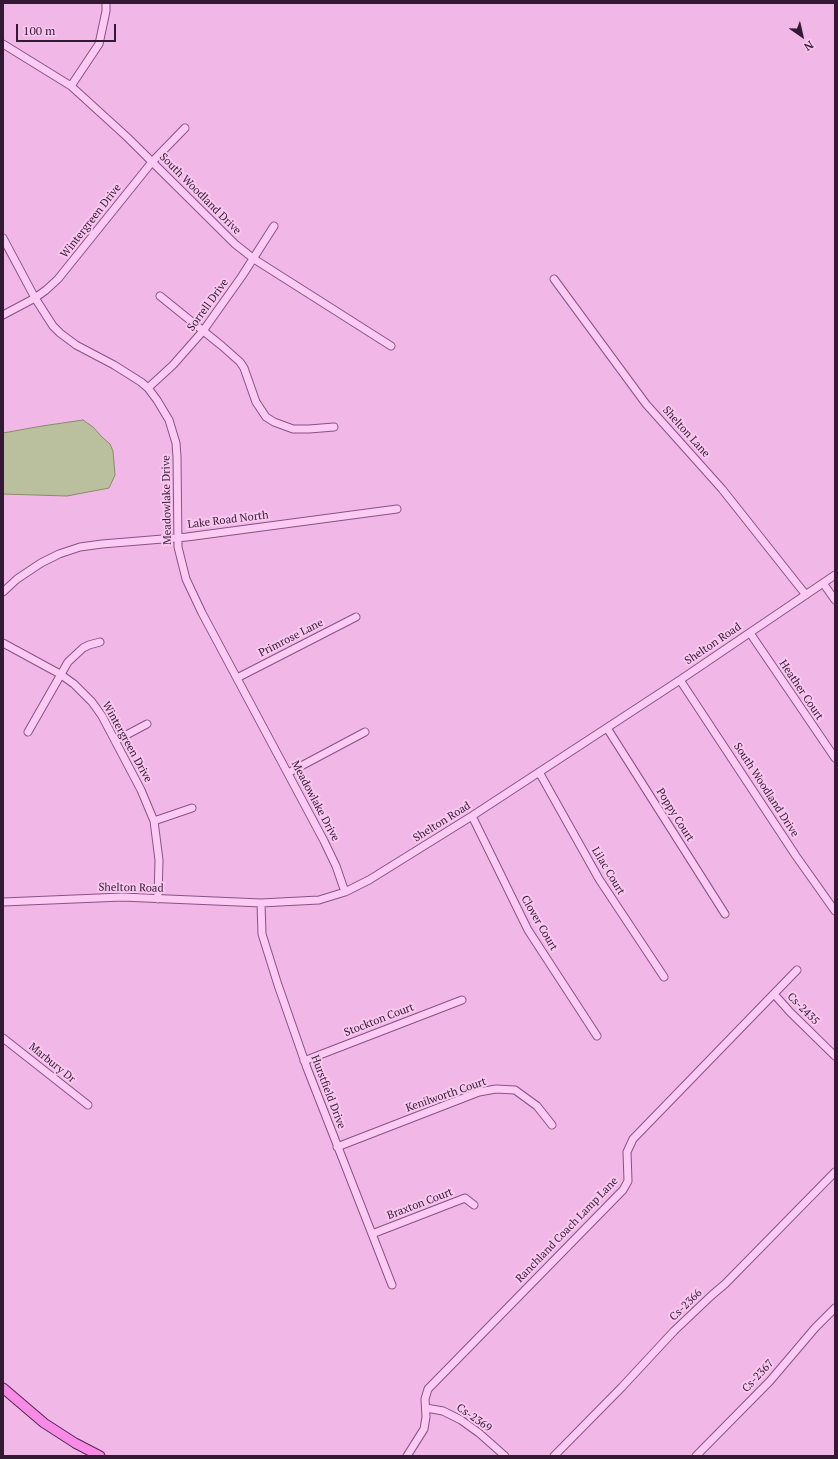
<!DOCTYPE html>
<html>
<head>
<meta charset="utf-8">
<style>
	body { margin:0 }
	#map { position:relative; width:838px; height:1459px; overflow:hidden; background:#f1b8e7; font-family:"PT Serif",serif }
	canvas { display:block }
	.frame { position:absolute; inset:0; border:4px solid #341935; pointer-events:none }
	.north { position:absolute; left:782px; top:16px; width:40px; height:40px; -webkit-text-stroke:3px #f8c8ef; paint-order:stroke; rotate:146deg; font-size:11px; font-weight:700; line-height:16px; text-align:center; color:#341935 }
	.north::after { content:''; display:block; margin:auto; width:14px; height:18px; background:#341935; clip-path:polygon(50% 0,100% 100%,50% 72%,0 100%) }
	.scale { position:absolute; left:16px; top:24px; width:100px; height:18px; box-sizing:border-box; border:2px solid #341935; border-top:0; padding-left:5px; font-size:12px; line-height:14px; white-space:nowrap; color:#341935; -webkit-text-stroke:3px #f8c8ef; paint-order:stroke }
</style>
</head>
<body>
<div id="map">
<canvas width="838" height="1459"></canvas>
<div class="frame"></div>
<div class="north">N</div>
<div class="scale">100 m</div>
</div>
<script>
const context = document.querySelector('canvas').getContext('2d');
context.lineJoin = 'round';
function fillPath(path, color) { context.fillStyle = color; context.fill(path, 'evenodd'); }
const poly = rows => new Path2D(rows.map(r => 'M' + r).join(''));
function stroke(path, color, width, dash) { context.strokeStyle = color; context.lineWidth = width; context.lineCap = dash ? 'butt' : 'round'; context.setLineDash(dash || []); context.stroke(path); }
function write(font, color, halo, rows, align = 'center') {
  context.font = font + ' "PT Serif",serif'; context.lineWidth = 4; context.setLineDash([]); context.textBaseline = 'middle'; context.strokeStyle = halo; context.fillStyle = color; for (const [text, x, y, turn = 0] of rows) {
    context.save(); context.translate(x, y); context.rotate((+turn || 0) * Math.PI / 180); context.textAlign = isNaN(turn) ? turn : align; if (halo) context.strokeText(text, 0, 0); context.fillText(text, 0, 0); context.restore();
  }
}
const water = poly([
	[83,420,93,427,102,437,110,444,113,451,115,475,109,488,67,496,3,494,3,433,42,426,83,420]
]);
const minor = poly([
	[3,44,71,86,127,137,235,244,254,259,391,346],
	[71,86,99,44,106,11,106,3],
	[3,238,35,298,53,326,60,333,76,345,114,365,141,382,148,388,157,400,169,420,176,443,177,457,178,547,186,579,202,613,324,841,336,866,345,892],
	[554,279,646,404,722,489,806,595],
	[160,296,222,346,240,362,244,368,256,402,266,417,274,422,293,429,309,429,334,427],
	[3,315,35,298,46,290,58,279,152,162,185,128],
	[148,388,173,365,203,331,242,276,274,226],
	[823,583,835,600],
	[3,592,17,579,41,563,59,554,80,547,102,544,187,537,397,509],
	[750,633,835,758],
	[3,643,60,674,74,684,92,702,102,716,141,790,154,821,159,860,158,899],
	[237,678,356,617],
	[680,680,796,856,835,911],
	[607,728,725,914],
	[28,732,68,662,83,648,89,645,100,642],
	[115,741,147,724],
	[539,772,599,879,664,977],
	[288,773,365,732],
	[472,816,528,930,597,1036],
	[154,821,192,808],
	[3,902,122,897,261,903,319,900,345,892,369,880,472,816,680,680,835,575],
	[261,903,262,934,278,985,307,1068,392,1285],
	[774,994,790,1012,835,1056],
	[3,1038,88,1105],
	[304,1061,462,1000],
	[337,1147,479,1092,496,1089,515,1090,537,1106,552,1125],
	[372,1234,465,1198,474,1205],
	[426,1408,443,1411,461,1420,479,1433,505,1456],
	[407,1456,424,1429,426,1417,425,1399,428,1389,623,1190,628,1181,627,1152,633,1139,797,970],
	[554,1456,622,1387,674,1331,712,1295,725,1284,835,1172],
	[696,1456,770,1381,815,1328,835,1308]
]);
const major = poly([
	[3,1388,44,1423,75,1443,100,1456]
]);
const streetNames = [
	["South Woodland Drive",200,194,45],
	["Wintergreen Drive",91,221,-52],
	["Sorrell Drive",208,305,-54],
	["Shelton Lane",686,432,48],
	["Meadowlake Drive",167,500,-91],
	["Lake Road North",228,520,-7],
	["Primrose Lane",291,638,-27],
	["Shelton Road",713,644,-34],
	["Heather Court",801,690,56],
	["Wintergreen Drive",127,742,61],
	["South Woodland Drive",766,790,57],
	["Meadowlake Drive",315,801,62],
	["Poppy Court",675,815,58],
	["Shelton Road",442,822,-32],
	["Lilac Court",608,871,59],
	["Shelton Road",131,888,1],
	["Clover Court",539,923,60],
	["Cs-2435",803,1009,45],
	["Stockton Court",379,1020,-21],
	["Marbury Dr",52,1063,39],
	["Hurstfield Drive",328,1092,69],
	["Kenilworth Court",446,1095,-19],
	["Braxton Court",420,1204,-21],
	["Ranchland Coach Lamp Lane",567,1230,-46],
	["Cs-2366",686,1305,-44],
	["Cs-2367",758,1376,-47],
	["Cs-2369",474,1418,35]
];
fillPath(water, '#bac09e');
stroke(water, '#858e65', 1);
stroke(minor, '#885287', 9);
stroke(major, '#522854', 11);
stroke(minor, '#fccbf3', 7);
stroke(major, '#f98be7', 9);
write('11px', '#341935', '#f8c8ef', streetNames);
</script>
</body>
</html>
